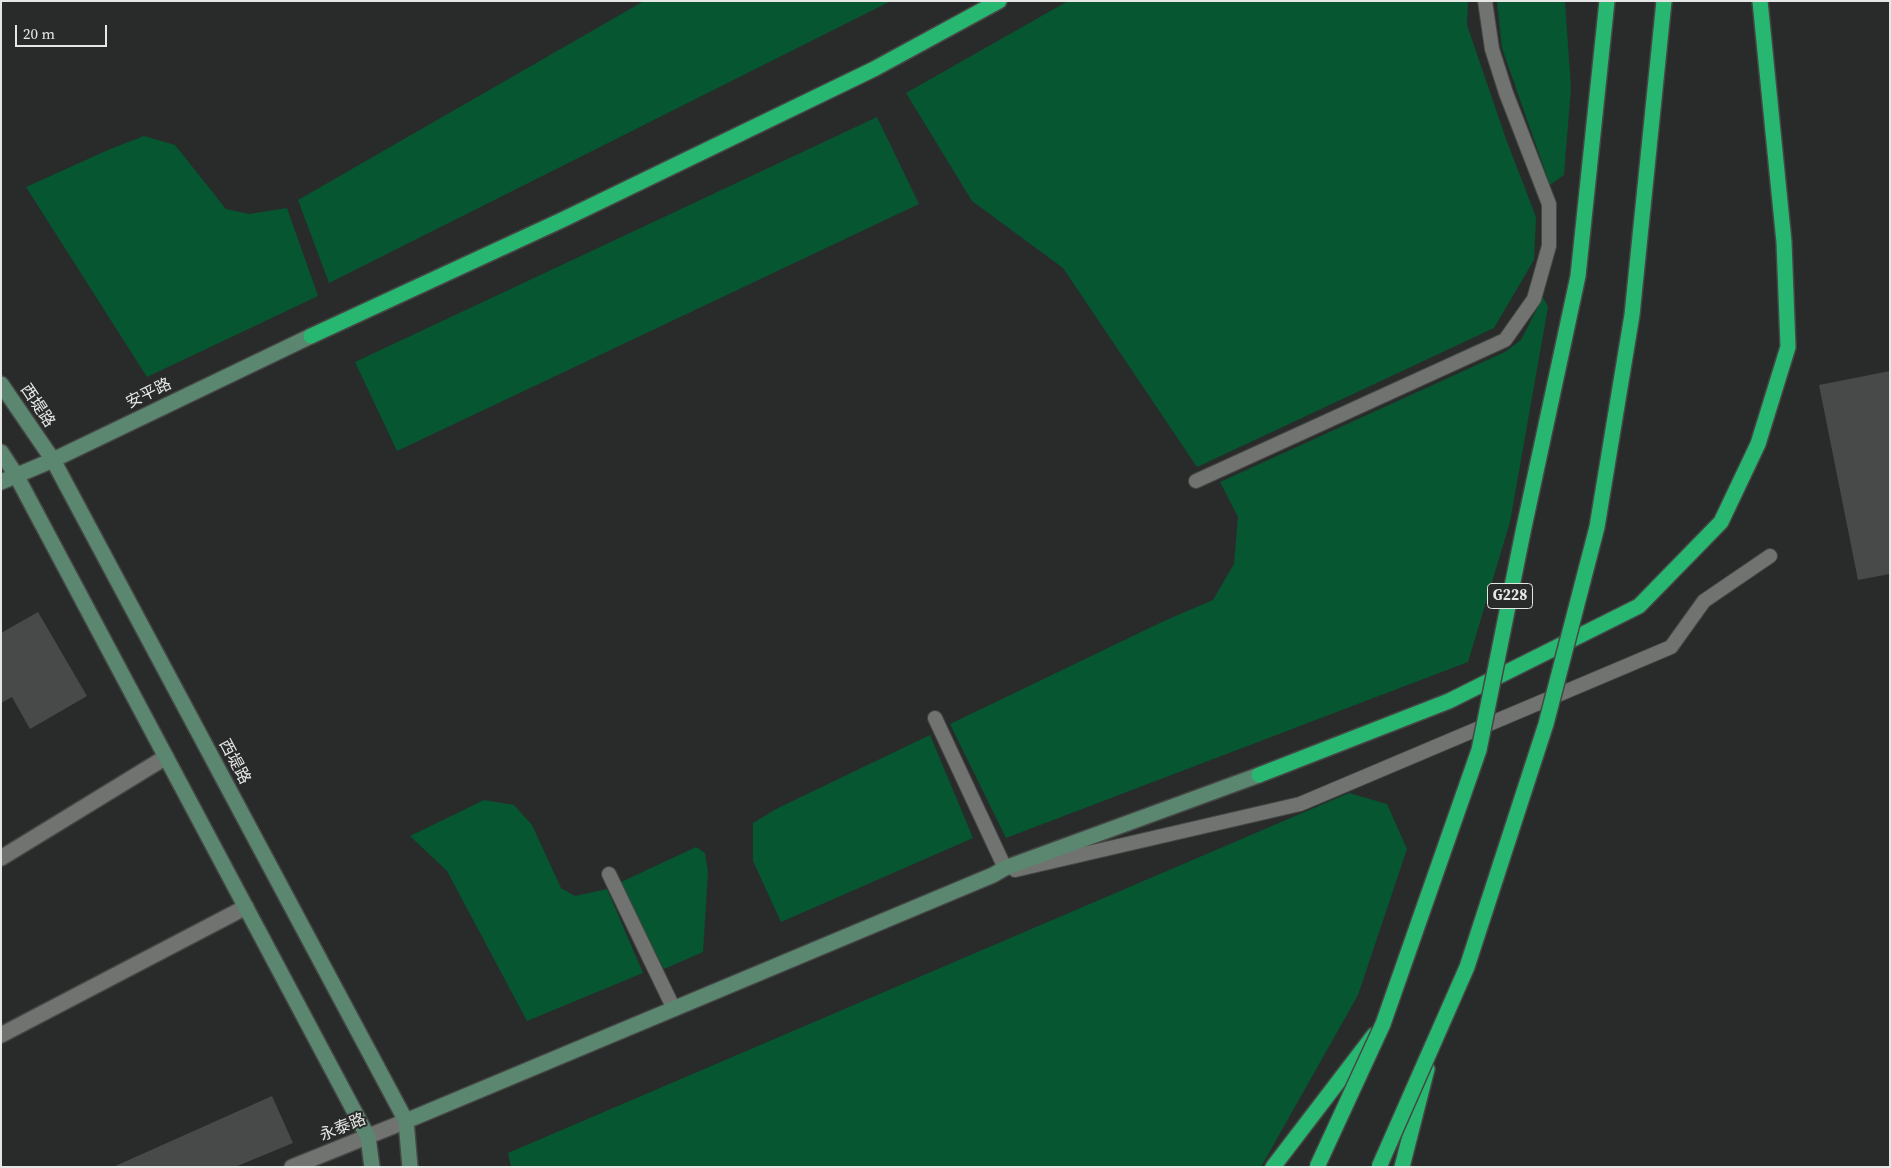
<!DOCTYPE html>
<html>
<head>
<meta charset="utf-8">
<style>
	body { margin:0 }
	#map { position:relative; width:1891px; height:1168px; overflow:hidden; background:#292b2a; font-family:"Source Serif 4",serif }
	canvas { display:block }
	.frame { position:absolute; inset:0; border:2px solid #e5e7e5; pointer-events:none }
	.scale { position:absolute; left:15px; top:25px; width:92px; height:22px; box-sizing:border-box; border:2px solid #e5e7e5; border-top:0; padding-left:6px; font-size:15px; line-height:18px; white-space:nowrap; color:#e5e7e5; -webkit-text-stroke:4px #292b2a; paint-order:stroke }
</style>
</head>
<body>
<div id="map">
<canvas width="1891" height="1168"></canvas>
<div class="frame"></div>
<div class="scale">20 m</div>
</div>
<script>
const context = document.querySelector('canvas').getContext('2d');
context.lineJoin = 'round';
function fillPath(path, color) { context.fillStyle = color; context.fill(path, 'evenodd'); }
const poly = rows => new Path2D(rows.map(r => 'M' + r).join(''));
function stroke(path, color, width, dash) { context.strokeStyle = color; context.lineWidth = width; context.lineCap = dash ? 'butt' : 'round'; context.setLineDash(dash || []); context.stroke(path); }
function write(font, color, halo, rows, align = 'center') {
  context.font = font + ' "Source Serif 4","Noto Sans SC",serif'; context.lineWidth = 4; context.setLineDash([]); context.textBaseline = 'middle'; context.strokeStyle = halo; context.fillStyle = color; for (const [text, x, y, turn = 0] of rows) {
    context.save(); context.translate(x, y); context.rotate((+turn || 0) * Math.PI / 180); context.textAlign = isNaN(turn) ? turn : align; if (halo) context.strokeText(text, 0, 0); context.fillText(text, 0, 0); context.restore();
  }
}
const green = poly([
	[644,1,891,1,329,283,298,200],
	[1068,1,1468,1,1467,25,1506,139,1536,217,1534,260,1494,328,1197,467,1063,268,972,201,906,93],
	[1497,1,1565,1,1571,88,1564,175,1550,185,1502,48],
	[877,117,919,204,397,451,355,362],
	[144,136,175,145,226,209,249,214,287,208,318,296,147,377,26,187,108,150],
	[1543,297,1548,307,1510,522,1468,662,1006,838,950,724,1164,621,1213,600,1234,564,1238,517,1220,482,1505,352,1521,340],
	[930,735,973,838,781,922,753,861,753,823,778,808],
	[1349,793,1387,804,1407,849,1358,995,1261,1167,511,1167,508,1153],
	[484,800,514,805,532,825,561,888,575,896,607,889,643,973,527,1021,447,871,410,836],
	[696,847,705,853,708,872,703,952,664,969,619,883]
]);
const building = poly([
	[1890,371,1890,574,1858,580,1819,385],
	[38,612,87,696,30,729,12,697,1,703,1,633],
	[272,1096,293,1143,235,1167,113,1167]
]);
const lane = poly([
	[1196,481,1505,340,1534,299,1549,246,1549,204,1506,93,1492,49,1485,1],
	[935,718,1005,868],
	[1015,870,1300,804,1671,647,1704,601,1770,556],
	[609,874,674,1009]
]);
const street = poly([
	[1,858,166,757],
	[1,1035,246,907],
	[292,1167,406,1121]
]);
const secondary = poly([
	[1,384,53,460,406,1121,410,1167],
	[1,452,16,475,368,1137,372,1167],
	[1,482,53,460,311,336],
	[406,1121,993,875,1005,868,1259,775]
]);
const highway = poly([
	[311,336,562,220,874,69,999,1],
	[1259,775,1449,701,1639,606,1721,522,1758,444,1788,347,1784,242,1760,1],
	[1273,1167,1374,1035],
	[1402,1167,1427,1069]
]);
const highwayBridge = poly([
	[1317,1167,1383,1024,1479,750,1523,532,1578,276,1607,1],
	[1379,1167,1467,967,1546,724,1597,527,1632,315,1664,1]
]);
const shields = [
	[1510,596,45]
];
const shieldNames = [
	["G228",1510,596]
];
const streetNames = [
	["安平路",149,394,-26],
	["西堤路",37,406,56],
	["西堤路",234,762,62],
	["永泰路",343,1128,-22]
];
fillPath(green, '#055631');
fillPath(building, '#474a48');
stroke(lane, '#454745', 16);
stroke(street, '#454745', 18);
stroke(secondary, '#454745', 18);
stroke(highway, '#454745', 18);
stroke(lane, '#717371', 14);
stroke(street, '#717371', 15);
stroke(secondary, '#5b8771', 15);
stroke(highway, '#27b771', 15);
stroke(highwayBridge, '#454745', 18, []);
stroke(highwayBridge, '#27b771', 15);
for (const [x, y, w] of shields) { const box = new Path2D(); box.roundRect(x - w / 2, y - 12.5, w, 25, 4); context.fillStyle = '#292b2a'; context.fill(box); stroke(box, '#e5e7e5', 1); }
write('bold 15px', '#e5e7e5', null, shieldNames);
write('16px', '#e5e7e5', '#292b2a', streetNames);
</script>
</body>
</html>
